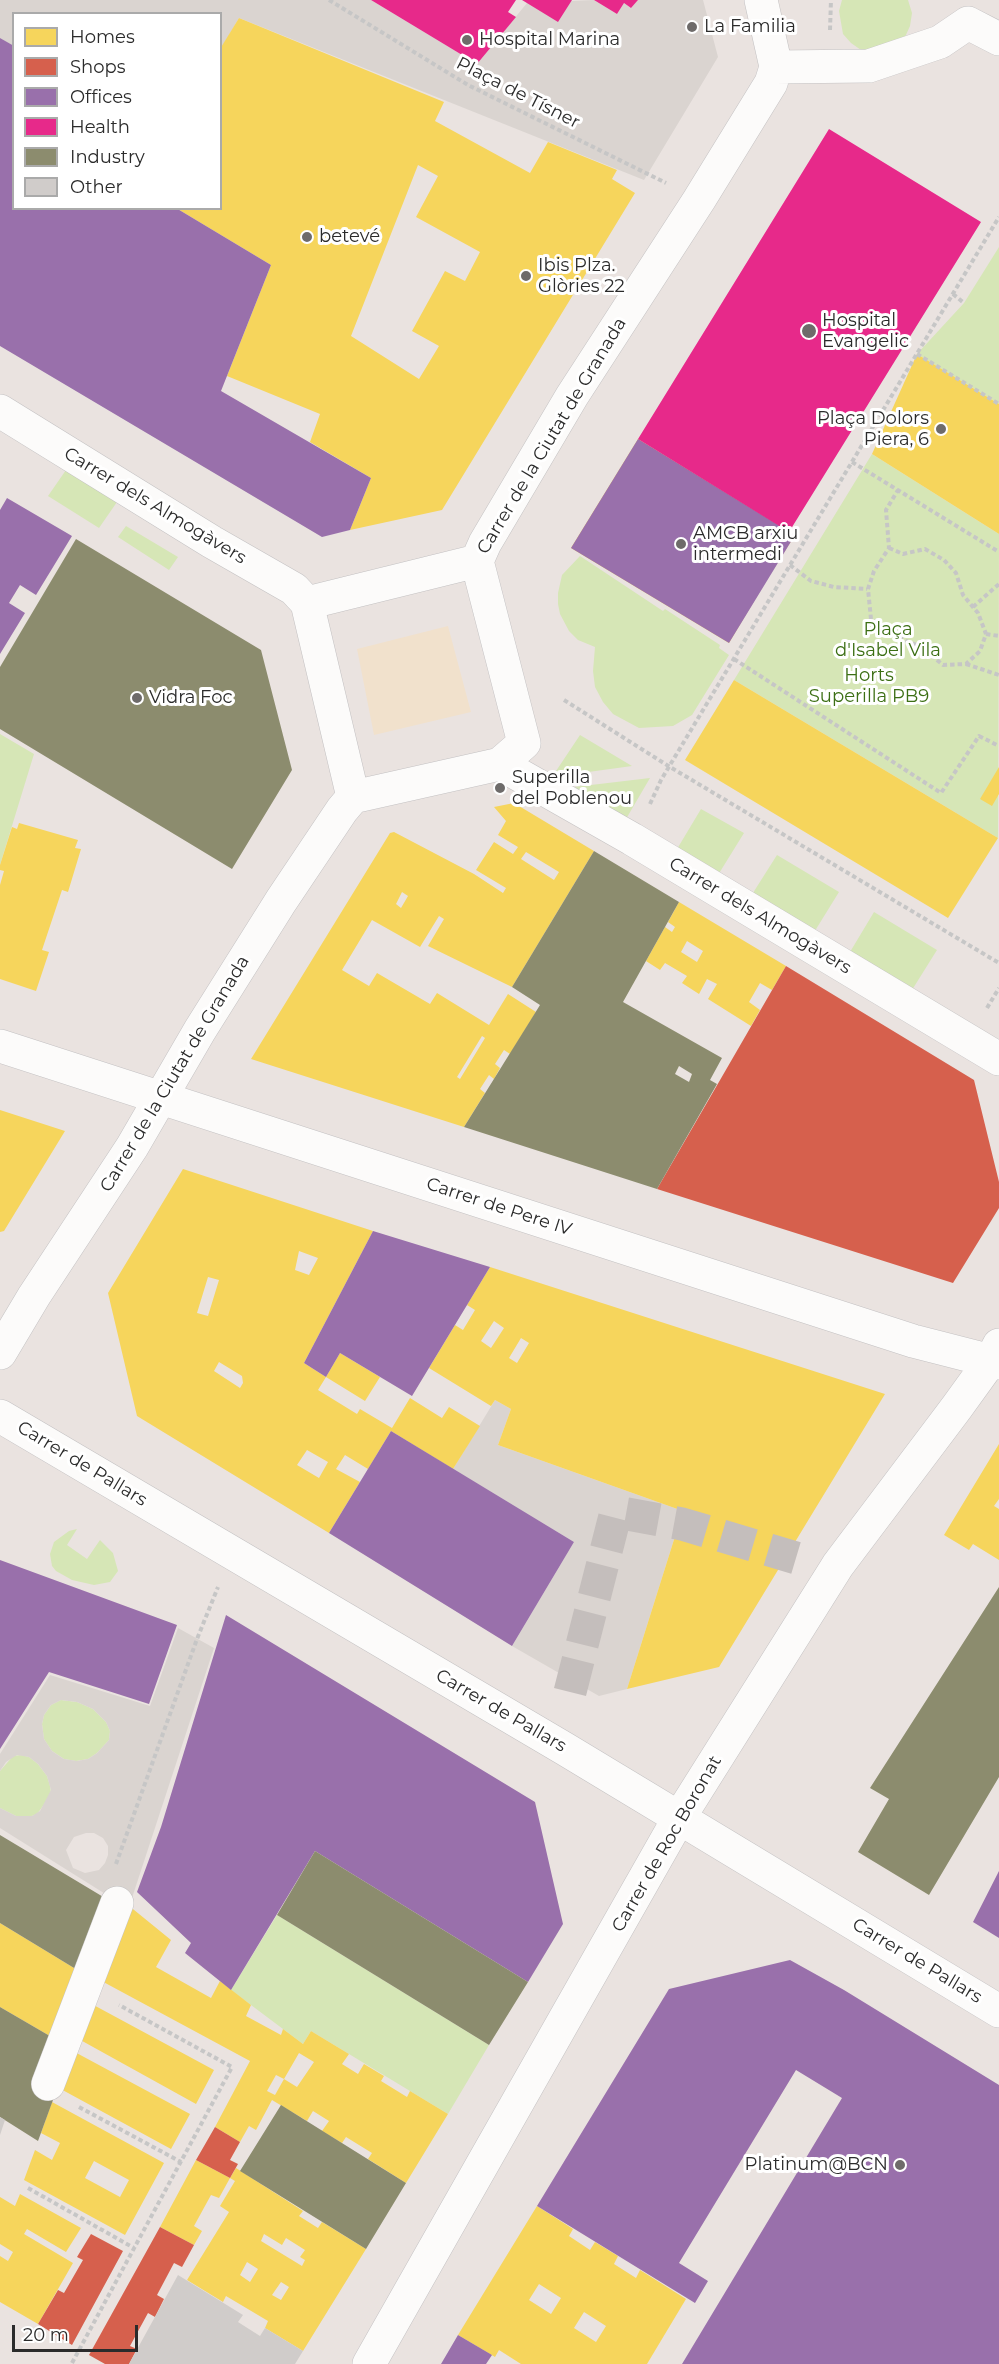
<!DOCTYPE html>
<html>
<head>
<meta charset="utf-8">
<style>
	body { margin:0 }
	#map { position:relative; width:999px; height:2364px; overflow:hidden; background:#eae3e0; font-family:Montserrat,sans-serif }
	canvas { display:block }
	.legend { position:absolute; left:12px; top:12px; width:210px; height:198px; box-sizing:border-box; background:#fff; border:2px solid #aaa; margin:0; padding:8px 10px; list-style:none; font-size:18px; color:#2b2b2b }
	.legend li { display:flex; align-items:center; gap:12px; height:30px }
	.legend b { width:30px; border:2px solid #aaa }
	.scale { position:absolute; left:12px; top:2325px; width:126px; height:27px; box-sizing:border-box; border:3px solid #2b2b2b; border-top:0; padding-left:8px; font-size:18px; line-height:21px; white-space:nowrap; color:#2b2b2b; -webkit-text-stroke:4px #fff; paint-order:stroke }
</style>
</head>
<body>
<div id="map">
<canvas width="999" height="2364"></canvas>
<ul class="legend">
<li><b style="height:16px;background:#f6d55c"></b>Homes</li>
<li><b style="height:16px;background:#d6604d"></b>Shops</li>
<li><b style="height:16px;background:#9970ab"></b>Offices</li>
<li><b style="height:16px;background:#e7298a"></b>Health</li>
<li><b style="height:16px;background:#8c8c6e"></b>Industry</li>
<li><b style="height:16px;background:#d0ccca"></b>Other</li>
</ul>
<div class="scale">20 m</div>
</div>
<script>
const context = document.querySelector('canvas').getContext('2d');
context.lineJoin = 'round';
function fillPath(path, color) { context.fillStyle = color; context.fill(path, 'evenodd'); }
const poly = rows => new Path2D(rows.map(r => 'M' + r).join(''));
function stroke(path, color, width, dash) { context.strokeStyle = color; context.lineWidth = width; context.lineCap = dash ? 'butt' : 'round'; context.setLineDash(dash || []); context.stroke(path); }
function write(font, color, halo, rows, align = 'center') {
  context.font = font + ' Montserrat,sans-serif'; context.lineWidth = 6; context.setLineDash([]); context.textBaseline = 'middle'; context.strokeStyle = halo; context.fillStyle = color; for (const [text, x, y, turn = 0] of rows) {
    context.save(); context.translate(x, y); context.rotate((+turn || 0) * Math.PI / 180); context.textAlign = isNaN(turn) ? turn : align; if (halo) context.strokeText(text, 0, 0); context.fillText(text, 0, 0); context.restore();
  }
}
const green = poly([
	[842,0,908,0,912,13,910,26,905,37,885,51,861,50,851,43,843,34,839,11],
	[999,247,999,404,917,354,964,303],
	[872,454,999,534,998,838,734,680],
	[66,470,117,502,99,528,48,496],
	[126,526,178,557,169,570,118,537],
	[580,556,663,611,665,609,720,645,719,648,729,655,692,715,673,726,639,728,613,714,603,702,595,687,593,671,595,647,578,640,569,631,560,614,558,604,558,593,562,575],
	[0,734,34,754,0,865],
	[580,735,632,766,552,777],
	[650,778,626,819,574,787],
	[701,809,744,833,718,875,677,849],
	[777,855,839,892,813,934,751,896],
	[874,912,937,950,912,990,850,952],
	[77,1529,67,1545,87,1559,100,1540,113,1553,118,1571,110,1582,94,1585,72,1580,56,1571,52,1566,50,1554,54,1542,69,1531],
	[61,1700,77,1702,93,1709,106,1722,110,1731,109,1740,97,1753,88,1759,76,1761,64,1759,52,1751,44,1739,42,1724,44,1715,51,1705],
	[21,1755,29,1757,38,1764,47,1776,50,1786,51,1793,46,1802,37,1814,29,1817,16,1816,0,1808,0,1771,13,1756],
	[277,1915,489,2045,448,2114,311,2031,303,2044,231,1990]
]);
const sand = poly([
	[448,626,471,712,374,735,357,649]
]);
const plaza = poly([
	[0,0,371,0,477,64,527,3,594,0,617,14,624,3,631,8,638,0,703,0,718,57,644,180,239,18,221,49,220,14,14,14,13,46,0,38],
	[495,1400,511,1409,498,1445,683,1511,627,1689,599,1696,512,1646,574,1542,453,1469],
	[178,1628,214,1648,130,1904,107,1895,0,1828,0,1808,16,1816,32,1816,40,1811,51,1790,47,1776,38,1764,29,1757,17,1755,6,1762,0,1771,0,1754,50,1675,150,1706],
	[61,1700,77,1702,93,1709,106,1722,110,1731,109,1740,97,1753,88,1759,77,1761,64,1759,52,1751,44,1739,42,1724,44,1715,51,1705],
	[86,1833,94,1833,103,1838,108,1846,108,1855,105,1863,99,1870,85,1873,73,1868,66,1850,74,1837]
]);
const homes = poly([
	[239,18,444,102,435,121,530,173,548,142,617,170,612,179,635,193,442,510,350,530,371,478,310,442,320,414,227,376,271,265,176,208,220,208,220,49],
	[418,165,438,176,416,217,480,252,465,281,445,271,412,331,439,346,419,379,351,336],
	[917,354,999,404,999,534,872,454],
	[638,439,795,535,783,554,762,541,760,545,754,542,738,567,744,570,741,574,763,586,729,643,571,548],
	[616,495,643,512,635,525,669,544,657,565,596,527],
	[734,680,998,838,948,918,685,760],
	[999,767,999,794,992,806,980,799],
	[514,803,594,851,512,987,428,946,444,919,439,916,420,947,372,920,342,970,369,986,377,973,430,1004,437,993,489,1025,508,994,536,1012,510,1054,504,1050,495,1064,500,1068,494,1079,489,1075,480,1089,485,1093,464,1127,251,1059,390,833,394,832,474,874,503,893,506,888,476,870,494,842,513,854,518,847,498,835,506,821,494,807],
	[526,852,559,872,554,880,521,859],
	[402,892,408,896,401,908,396,904],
	[482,1036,485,1038,460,1079,457,1077],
	[19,823,78,840,75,848,81,849,68,892,62,890,42,950,49,952,36,991,0,979,0,885,4,871,0,870,0,865,12,827,17,829],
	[679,902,786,966,772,990,760,983,749,1002,760,1010,751,1026,708,999,717,984,707,979,699,994,682,983,687,976,665,963,660,970,646,961,665,927,672,932,675,927,668,922],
	[687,941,703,951,697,962,681,952],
	[0,1110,65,1131,4,1231,0,1232],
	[183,1169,373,1231,304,1363,326,1377,318,1390,357,1414,360,1409,392,1428,410,1398,442,1418,449,1407,480,1426,453,1469,391,1431,368,1469,345,1455,336,1469,360,1482,329,1533,137,1416,108,1293],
	[299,1251,318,1258,309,1275,295,1270],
	[208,1277,219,1280,208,1316,197,1313],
	[219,1362,242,1376,243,1383,240,1388,214,1371],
	[307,1450,328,1462,319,1478,297,1465],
	[490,1267,885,1394,719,1667,627,1689,683,1511,498,1445,511,1409,495,1400,491,1406,429,1368,455,1325,463,1330,475,1310,467,1305],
	[494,1321,504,1328,491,1348,481,1341],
	[521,1338,529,1343,517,1363,509,1358],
	[340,1353,380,1377,365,1401,326,1377],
	[999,1444,999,1499,994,1506,999,1509,999,1560,973,1544,969,1550,944,1535],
	[128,1905,171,1940,156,1967,211,1998,220,1981,251,2005,246,2016,281,2035,283,2029,303,2044,311,2031,349,2054,342,2064,358,2074,364,2064,384,2076,381,2081,407,2097,410,2091,448,2114,406,2183,368,2159,372,2153,346,2137,342,2143,322,2131,329,2121,313,2111,307,2121,272,2100,256,2130,249,2126,240,2142,215,2127,250,2061,96,1978],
	[299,2053,314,2062,297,2087,284,2079,275,2095,267,2091,276,2075,284,2079],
	[0,1923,79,1971,55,2039,0,2007],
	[88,2002,214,2070,196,2104,75,2037],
	[71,2050,190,2114,171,2149,57,2087],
	[52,2102,164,2163,125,2235,24,2180,35,2150,52,2160,60,2143,41,2133],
	[94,2161,129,2180,120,2197,85,2178],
	[196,2160,230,2178,219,2198,211,2195,194,2226,202,2231,194,2245,160,2227],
	[236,2168,303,2211,299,2216,318,2228,322,2222,366,2249,303,2351,265,2328,268,2321,226,2296,223,2302,187,2280,229,2212,220,2206,235,2181,230,2178],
	[264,2234,282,2245,286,2238,305,2250,300,2257,305,2260,302,2266,261,2241],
	[247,2262,258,2269,250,2282,240,2275],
	[281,2282,289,2287,281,2300,272,2295],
	[20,2194,81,2228,66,2252,27,2229,24,2234,73,2263,38,2324,0,2302,0,2256,8,2261,13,2252,0,2244,0,2197,15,2206],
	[537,2206,573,2229,569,2236,590,2250,595,2242,618,2256,614,2264,636,2278,640,2270,686,2299,647,2364,521,2364,499,2350,495,2357,458,2335],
	[539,2284,561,2298,551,2314,529,2300],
	[584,2312,606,2326,596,2342,574,2328]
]);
const shops = poly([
	[786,966,974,1080,999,1182,999,1208,953,1283,657,1189],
	[215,2127,240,2142,230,2160,238,2164,230,2178,196,2160],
	[160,2227,194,2245,182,2267,174,2263,157,2295,164,2299,155,2317,148,2313,130,2346,137,2349,129,2364,105,2364,89,2355],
	[91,2234,123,2251,72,2345,38,2324,58,2290,64,2293,83,2260,77,2257]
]);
const offices = poly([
	[0,38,14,46,14,208,176,208,271,265,221,391,371,478,350,530,322,537,0,346],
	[638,439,795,535,729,643,571,548],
	[7,498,72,536,36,595,20,585,9,603,25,613,0,654,0,510],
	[373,1231,490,1267,412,1396,340,1353,326,1377,304,1363],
	[391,1431,574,1542,512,1646,329,1533],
	[0,1560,177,1625,149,1704,49,1672,0,1749],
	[226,1615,535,1802,563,1924,528,1982,315,1851,231,1990,185,1953,191,1943,137,1892,161,1827],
	[999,1871,999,1938,973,1922],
	[790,1960,844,1990,999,2085,999,2364,682,2364,842,2098,796,2070,679,2263,708,2281,695,2303,537,2206,669,1989],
	[458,2335,492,2355,486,2364,441,2364]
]);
const health = poly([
	[371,0,516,0,508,12,516,17,477,64],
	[522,0,572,0,558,22],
	[594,0,638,0,631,8,624,3,617,14],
	[829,129,981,222,789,532,638,439]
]);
const industry = poly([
	[76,539,261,650,292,770,232,869,0,729,0,667],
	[594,851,679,902,623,1002,722,1058,710,1080,717,1084,657,1189,464,1127,540,1005,512,987],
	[679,1066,692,1074,689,1082,675,1074],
	[999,1587,999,1777,929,1895,858,1852,889,1799,870,1788],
	[0,1835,105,1898,79,1971,0,1923],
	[315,1851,528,1982,489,2045,277,1915],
	[0,2007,55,2039,37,2091,53,2100,38,2141,0,2117],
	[281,2105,406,2183,366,2249,240,2171]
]);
const building = poly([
	[0,2117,5,2120,0,2135],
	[178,2275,243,2315,238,2322,260,2336,265,2328,303,2351,295,2364,129,2364]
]);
const streetTunnel = poly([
	[570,1692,616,1512,682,1524,796,1558]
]);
const path = poly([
	[329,0,468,85,666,183],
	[830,30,831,0],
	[953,294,964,303],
	[917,354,999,404],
	[852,462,999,552],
	[889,548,903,554,925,549,944,560,956,573,963,595,978,613,986,634,980,651,966,664,943,665,920,646,908,642,871,619,868,589,874,571,889,548,886,510,898,490],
	[790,565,811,581,834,587,867,589],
	[973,607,999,584],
	[986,634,999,636],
	[734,659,941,793,979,736,999,746],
	[966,664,999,675],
	[564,700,670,767,999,963],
	[650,804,661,780,999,217],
	[987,1008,999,988],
	[116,1864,197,1639,218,1587],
	[79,2107,181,2162],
	[28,2188,134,2248],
	[72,2363,232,2067,119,2005]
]);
const street = poly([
	[761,0,776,67],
	[968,23,999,39],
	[776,67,869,66,940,42,968,23],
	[0,411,212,542,294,589,307,603,353,797],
	[477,561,485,543,572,396,699,200,771,83,776,67],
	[477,561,524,743,500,764],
	[307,603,477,561],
	[353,797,500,764,632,839,999,1059],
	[0,1046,913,1341,999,1363],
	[0,1353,34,1296,132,1147,200,1030,281,901,342,810,353,797],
	[48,2084,117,1903],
	[369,2364,679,1818,838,1565,957,1407,991,1360,999,1345]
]);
const secondary = poly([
	[0,1416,565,1749,999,2011]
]);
const markers = [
	[692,27,6,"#6e6b6a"],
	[467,40,6,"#6e6b6a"],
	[307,237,6,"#6e6b6a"],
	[526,276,6,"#6e6b6a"],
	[809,331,8,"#6e6b6a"],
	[941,429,6,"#6e6b6a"],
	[681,544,6,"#6e6b6a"],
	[137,698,6,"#6e6b6a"],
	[500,788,6,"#6e6b6a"],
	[900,2165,6,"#6e6b6a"]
];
const poiNames = [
	["La Familia",704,27],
	["Hospital Marina",479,40],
	["betevé",319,237],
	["Ibis Plza.",538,266],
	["Glòries 22",538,287],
	["Hospital",822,321],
	["Evangelic",822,342],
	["Plaça Dolors",929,419,"right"],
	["Piera, 6",929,440,"right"],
	["AMCB arxiu",693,534],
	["intermedi",693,555],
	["Vidra Foc",149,698],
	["Superilla",512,778],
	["del Poblenou",512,799],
	["Platinum@BCN",888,2165,"right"]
];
const streetNames = [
	["Plaça de Tísner",518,93,27],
	["Carrer de la Ciutat de Granada",552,436,-59],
	["Carrer dels Almogàvers",155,506,31],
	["Carrer dels Almogàvers",760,916,31],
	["Carrer de la Ciutat de Granada",175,1074,-59],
	["Carrer de Pere IV",499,1207,18],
	["Carrer de Pallars",82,1464,31],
	["Carrer de Pallars",501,1711,30],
	["Carrer de Roc Boronat",667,1844,-60],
	["Carrer de Pallars",917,1961,31]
];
const parkNames = [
	["Plaça",888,630],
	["d'Isabel Vila",888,651],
	["Horts",869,676],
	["Superilla PB9",869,697]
];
fillPath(green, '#d6e6b6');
fillPath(sand, '#f1e1cc');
fillPath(plaza, '#dad4d0');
fillPath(homes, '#f6d55c');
fillPath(shops, '#d6604d');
fillPath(offices, '#9970ab');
fillPath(health, '#e7298a');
fillPath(industry, '#8c8c6e');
fillPath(building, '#d0ccca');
stroke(streetTunnel, '#c4bebc', 33, [33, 16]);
stroke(street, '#c3c1c2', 34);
stroke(secondary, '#c3c1c2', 34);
stroke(path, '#c6c6c6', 4, [4.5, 3]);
stroke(street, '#fcfbfa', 33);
stroke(secondary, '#fcfbfa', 33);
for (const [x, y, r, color] of markers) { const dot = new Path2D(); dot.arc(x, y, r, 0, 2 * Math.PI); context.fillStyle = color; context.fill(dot); stroke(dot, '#fff', 2); }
write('18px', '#2b2b2b', '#fff', poiNames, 'left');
write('18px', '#2b2b2b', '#fff', streetNames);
write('18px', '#3c6f14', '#fff', parkNames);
</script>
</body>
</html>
